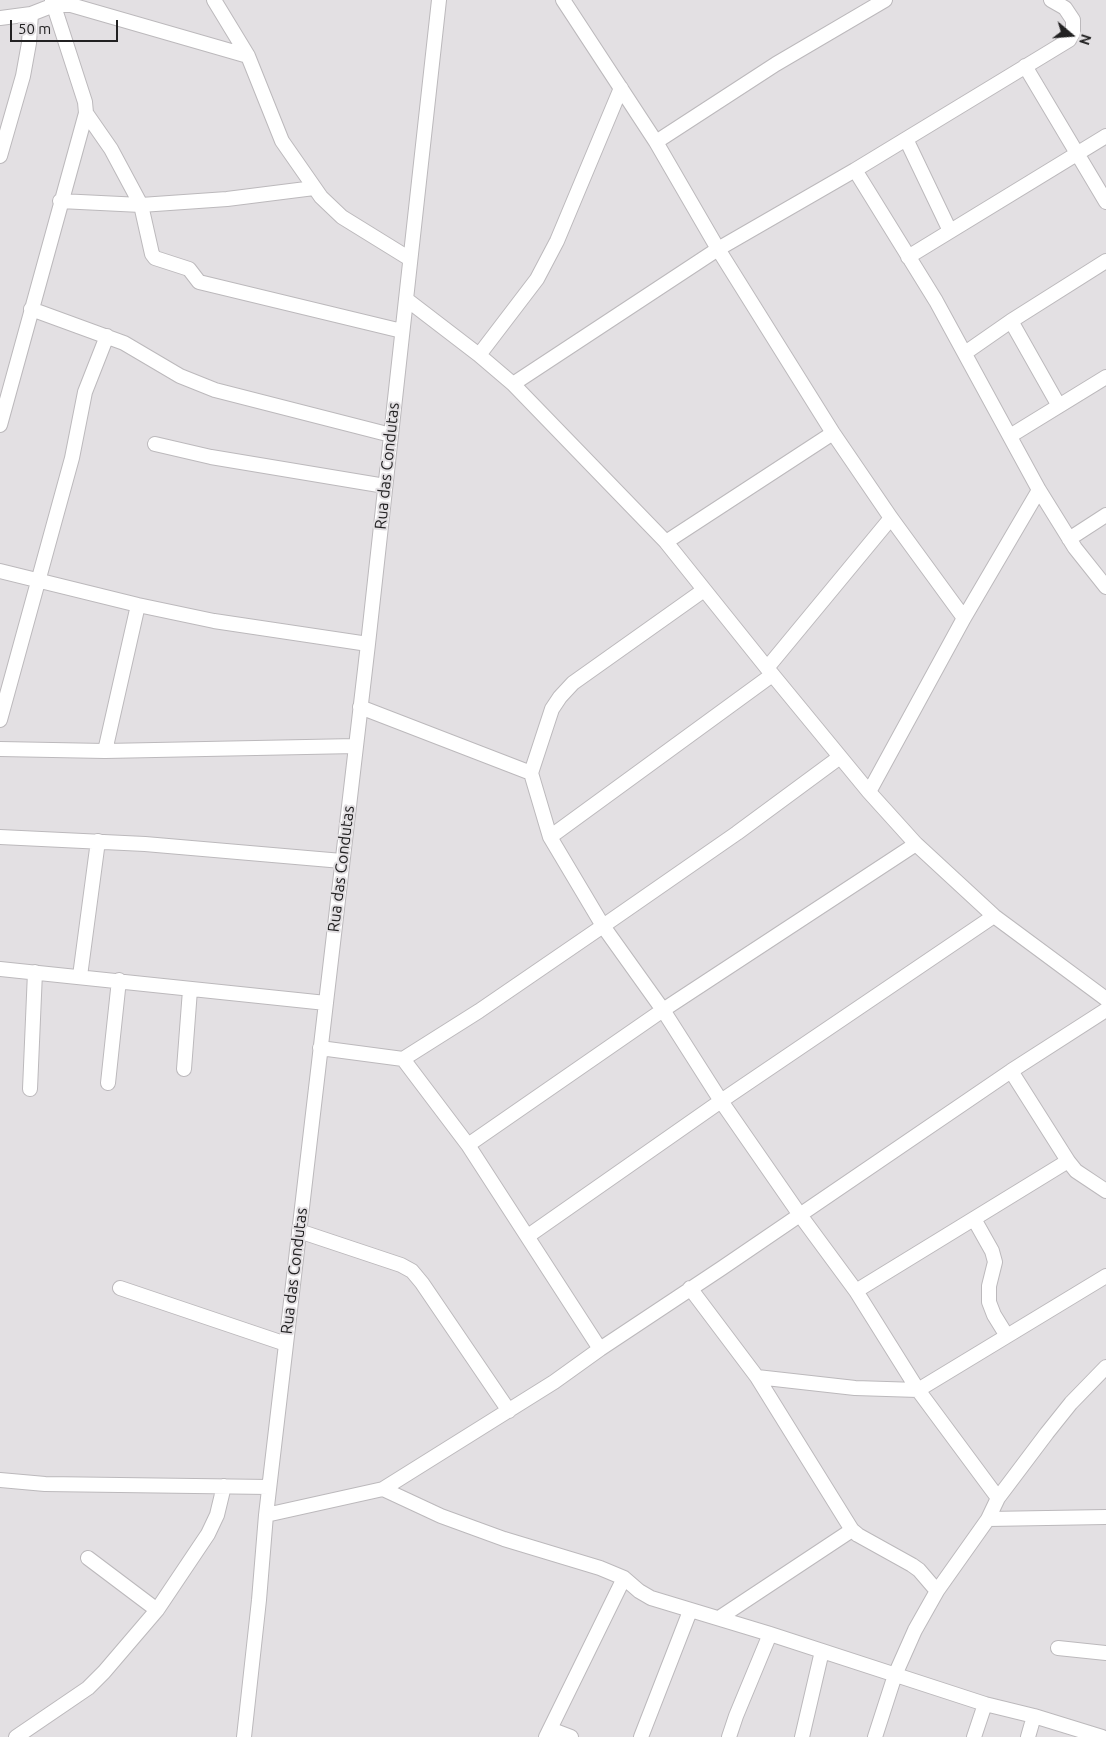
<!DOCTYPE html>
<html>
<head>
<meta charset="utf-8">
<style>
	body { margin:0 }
	#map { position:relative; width:1106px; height:1737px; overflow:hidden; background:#e3e0e3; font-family:Ubuntu,sans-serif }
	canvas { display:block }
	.north { position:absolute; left:1046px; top:10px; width:50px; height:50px; -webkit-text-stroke:4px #e3e0e3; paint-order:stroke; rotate:108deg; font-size:14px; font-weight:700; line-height:20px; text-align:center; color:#222122 }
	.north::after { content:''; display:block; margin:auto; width:18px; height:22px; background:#222122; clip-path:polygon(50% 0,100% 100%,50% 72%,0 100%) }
	.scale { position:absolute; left:10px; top:20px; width:108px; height:22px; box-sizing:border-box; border:2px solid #222122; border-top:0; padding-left:6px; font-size:15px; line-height:18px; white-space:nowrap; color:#222122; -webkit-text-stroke:4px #e3e0e3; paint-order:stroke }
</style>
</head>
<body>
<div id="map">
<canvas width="1106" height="1737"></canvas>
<div class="north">N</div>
<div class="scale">50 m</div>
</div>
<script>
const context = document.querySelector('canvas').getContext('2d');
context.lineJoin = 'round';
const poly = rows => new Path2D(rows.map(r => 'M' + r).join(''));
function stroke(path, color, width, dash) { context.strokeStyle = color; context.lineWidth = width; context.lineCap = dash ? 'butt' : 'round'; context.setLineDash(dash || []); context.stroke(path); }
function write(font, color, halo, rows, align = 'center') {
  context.font = font + ' Ubuntu,sans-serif'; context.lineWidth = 4; context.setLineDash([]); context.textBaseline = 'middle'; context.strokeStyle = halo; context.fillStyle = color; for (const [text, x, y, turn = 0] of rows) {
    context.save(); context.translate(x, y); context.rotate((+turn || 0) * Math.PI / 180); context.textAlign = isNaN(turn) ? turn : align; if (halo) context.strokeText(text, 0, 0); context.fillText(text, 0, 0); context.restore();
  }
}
const minor = poly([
	[214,0,248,56,282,141,321,197,342,217,410,259],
	[563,0,656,142,718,249,833,433,891,518,964,618],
	[0,18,31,14,54,5,71,5,248,56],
	[1025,66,1106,202],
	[86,113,111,149,141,205,152,254,155,258,189,269,199,282,402,331],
	[906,139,950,231],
	[656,142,776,64,885,0],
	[0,156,23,76,29,43,31,14],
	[855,170,936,301,1039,490,1075,548,1106,587],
	[60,201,141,205,227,199,314,188],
	[908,257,1106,136],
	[406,299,479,355,513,384,666,542,767,668,869,792,916,844,994,916,1106,999],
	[31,309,124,343,180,376,215,390,391,435],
	[1011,321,1059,406],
	[965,353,1011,321,1106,261],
	[479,355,537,279,557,241,621,88],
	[513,384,718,249,855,170,1069,40,1073,33,1073,20,1065,8,1051,0],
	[0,425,86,113,85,102,52,0],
	[1010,436,1106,377],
	[155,444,211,457,385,486],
	[1069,539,1106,515],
	[666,542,833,433],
	[0,571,138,605,214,621,368,644],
	[767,668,891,518],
	[360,707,531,773,550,837,603,926,663,1010,721,1101,800,1215,856,1291,918,1390,998,1498],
	[0,720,72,458,85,392,107,336],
	[0,749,105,751,356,746],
	[105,751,138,605],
	[531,773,552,709,560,697,573,683,704,590],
	[869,792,964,618,1039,490],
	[0,837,145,844,342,861],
	[550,837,772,675],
	[0,969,326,1003],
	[80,976,98,841],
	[320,1048,403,1059,468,1145,600,1349],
	[403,1059,479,1011,603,926,737,833,840,757],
	[184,1069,190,990],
	[1011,1071,1068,1161,1076,1171,1106,1191],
	[108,1083,119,980],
	[30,1089,35,972],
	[468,1145,663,1010,916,844],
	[974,1219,992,1251,995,1262,989,1286,989,1302,994,1315,1007,1336],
	[299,1231,401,1265,412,1271,422,1283,509,1411],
	[528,1236,721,1101,994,916],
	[120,1288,286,1344],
	[690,1288,757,1377,852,1530,858,1535,912,1565,919,1570,937,1591],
	[856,1291,1068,1161],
	[757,1377,855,1388,918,1390,1106,1276],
	[0,1480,45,1484,269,1487],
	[383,1489,441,1516,504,1539,600,1568,624,1578,639,1591,651,1598,770,1634,985,1704,1034,1716,1102,1737],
	[266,1515,383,1489,554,1382,600,1349,722,1268,1011,1071,1106,1010],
	[988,1519,1106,1517],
	[88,1558,157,1610],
	[719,1618,852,1530],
	[1058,1648,1106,1653],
	[550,1729,571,1737],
	[16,1737,88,1688,104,1672,157,1610,208,1534,217,1515,224,1486],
	[244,1737,259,1600,266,1515,368,644,439,0],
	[546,1737,624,1578],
	[641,1737,690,1611],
	[729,1737,736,1716,770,1634],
	[802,1737,822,1651],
	[875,1737,895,1675,915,1630,937,1591,988,1519,998,1498,1047,1433,1071,1403,1106,1367],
	[974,1737,985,1704],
	[1028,1737,1034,1716]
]);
const streetNames = [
	["Rua das Condutas",387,466,-84],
	["Rua das Condutas",341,869,-83],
	["Rua das Condutas",294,1271,-83]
];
stroke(minor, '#bcb9bc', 16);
stroke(minor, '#fff', 14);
write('16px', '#222122', '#e3e0e3', streetNames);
</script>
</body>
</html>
